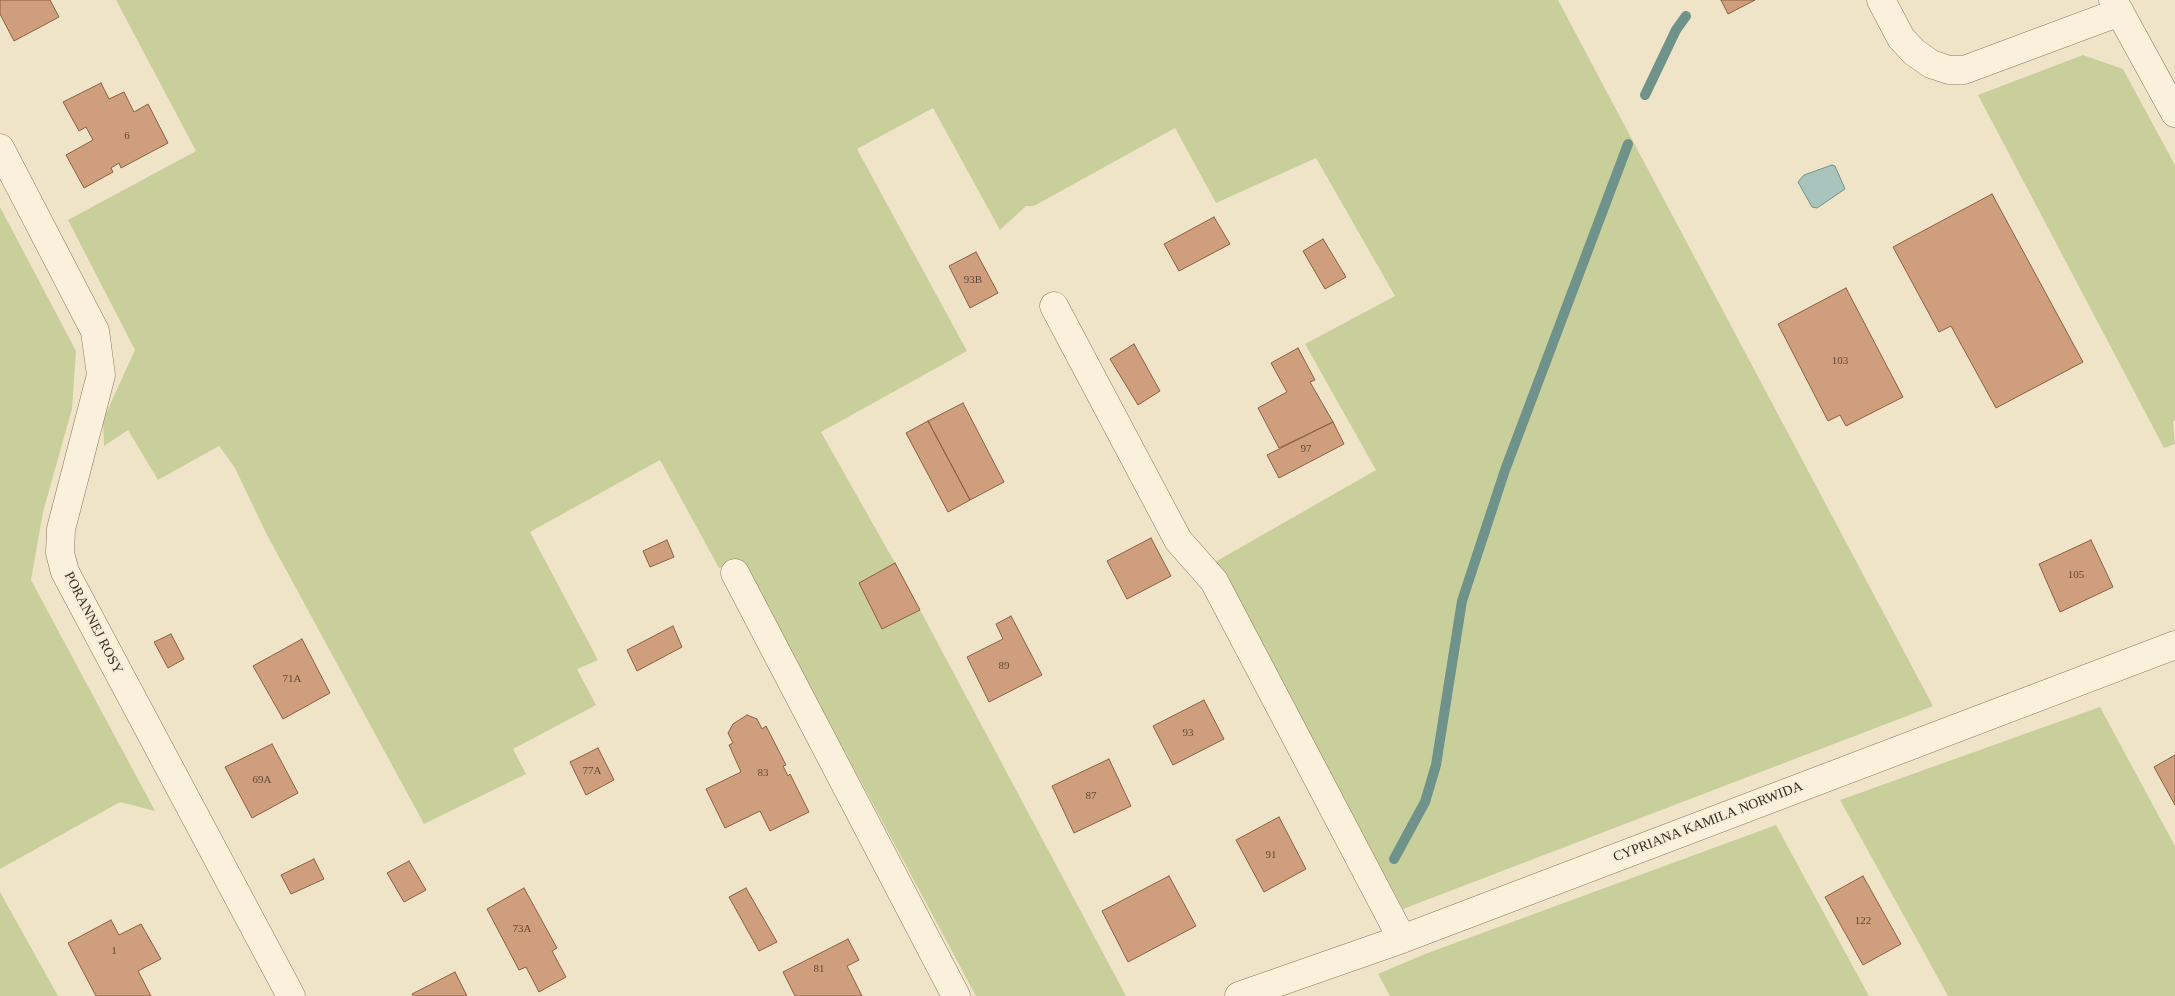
<!DOCTYPE html>
<html>
<head>
<meta charset="utf-8">
<style>
	body { margin:0 }
	canvas { display:block; background:#f0e4c8 }
</style>
</head>
<body>
<canvas width="2175" height="996"></canvas>
<script>
const context = document.querySelector('canvas').getContext('2d');
context.lineJoin = 'round';
function fillPath(path, color) { context.fillStyle = color; context.fill(path, 'evenodd'); }
const poly = rows => new Path2D(rows.map(r => 'M' + r).join(''));
function stroke(path, color, width, dash) { context.strokeStyle = color; context.lineWidth = width; context.lineCap = dash ? 'butt' : 'round'; context.setLineDash(dash || []); context.stroke(path); }
function write(font, color, halo, rows, align = 'center') {
  context.font = font + ' Georgia,serif'; context.lineWidth = 4; context.setLineDash([]); context.textBaseline = 'middle'; context.strokeStyle = halo; context.fillStyle = color; for (const [text, x, y, turn = 0] of rows) {
    context.save(); context.translate(x, y); context.rotate((+turn || 0) * Math.PI / 180); context.textAlign = isNaN(turn) ? turn : align; if (halo) context.strokeText(text, 0, 0); context.fillText(text, 0, 0); context.restore();
  }
}
const green = poly([
	[116,0,1558,0,1933,706,1403,909,1215,562,1376,470,1305,344,1395,296,1316,158,1216,203,1175,128,1034,206,1026,206,1000,230,933,108,857,149,967,351,821,432,895,563,1126,996,976,996,742,560,719,568,660,460,530,532,598,660,577,669,596,705,513,749,526,774,424,824,266,533,235,468,219,446,158,480,128,430,104,446,103,420,135,350,68,220,196,151],
	[2083,55,2123,69,2175,165,2175,420,2173,422,2175,444,2164,448,1978,95],
	[0,207,76,351,72,409,43,512,31,580,155,811,120,802,0,869],
	[2100,707,2175,846,2175,996,1948,996,1840,800],
	[1776,825,1869,996,1390,996,1378,974,1425,954],
	[0,892,58,996,0,996]
]);
const water = poly([
	[1832,165,1835,166,1845,189,1817,208,1812,207,1798,182,1804,175,1832,165]
]);
const stream = poly([
	[1645,95,1676,30,1686,16],
	[1394,859,1425,802,1436,765,1462,601,1505,470,1628,144]
]);
const building = poly([
	[0,0,50,0,59,17,14,41,0,14,0,0],
	[1721,0,1755,0,1728,14,1721,0],
	[101,83,109,99,124,92,134,112,148,104,168,143,121,168,119,163,111,168,113,172,84,188,66,155,93,140,86,127,79,131,63,102,101,83],
	[1992,194,2083,362,1996,408,1951,326,1939,332,1893,247,1992,194],
	[1214,217,1230,244,1179,271,1164,244,1214,217],
	[1323,239,1346,277,1325,289,1303,251,1323,239],
	[976,252,998,293,970,308,949,266,976,252],
	[1846,288,1903,397,1846,426,1840,415,1828,421,1778,324,1846,288],
	[1134,344,1160,391,1138,405,1110,359,1134,344],
	[1298,348,1315,380,1310,382,1333,422,1279,448,1258,408,1287,392,1271,363,1298,348],
	[963,403,1004,482,970,500,928,421,963,403],
	[928,421,970,500,948,512,906,433,928,421],
	[1333,422,1344,444,1279,478,1267,455,1333,422],
	[1151,538,1171,576,1127,599,1107,561,1151,538],
	[667,540,674,557,650,567,643,551,667,540],
	[2091,540,2113,587,2060,612,2039,564,2091,540],
	[895,563,920,610,882,629,859,583,895,563],
	[1011,616,1042,675,989,702,967,657,1003,639,996,624,1011,616],
	[673,626,682,647,637,671,627,650,673,626],
	[171,634,184,659,168,668,154,642,171,634],
	[302,639,330,693,283,719,253,666,302,639],
	[1204,700,1224,739,1173,765,1153,726,1204,700],
	[747,715,757,719,762,729,766,726,786,765,783,766,788,776,790,774,809,812,770,831,760,811,725,828,706,789,741,772,729,745,733,743,728,733,733,724,747,715],
	[272,744,298,793,252,818,225,767,272,744],
	[598,748,614,780,586,795,570,762,598,748],
	[2175,755,2175,805,2154,767,2175,755],
	[1109,759,1131,806,1074,833,1052,786,1109,759],
	[1279,817,1306,869,1264,892,1236,840,1279,817],
	[314,859,324,879,291,894,281,875,314,859],
	[409,861,426,890,404,902,387,873,409,861],
	[1169,876,1196,926,1128,962,1102,911,1169,876],
	[1863,876,1901,944,1863,965,1825,897,1863,876],
	[524,888,557,948,552,951,566,977,539,992,526,967,519,970,487,909,524,888],
	[746,888,777,942,759,951,729,897,746,888],
	[111,920,119,935,141,924,161,959,138,971,151,996,96,996,68,943,111,920],
	[848,939,859,960,847,966,862,996,795,996,783,972,848,939],
	[455,972,467,996,413,996,412,994,455,972]
]);
const minor = poly([
	[1881,0,1901,38,1914,52,1931,64,1949,70,1964,70,2120,12],
	[2113,0,2175,113],
	[0,148,95,331,101,375,61,529,60,553,65,572,291,996],
	[1054,306,1178,540,1214,581,1402,939],
	[735,573,956,996],
	[1239,996,1402,939,2175,645]
]);
const numberNames = [
	["6",127,136],
	["93B",973,280],
	["103",1840,361],
	["97",1306,449],
	["105",2076,575],
	["89",1004,666],
	["71A",292,679],
	["93",1188,733],
	["77A",592,771],
	["83",763,773],
	["69A",262,780],
	["87",1091,796],
	["91",1271,855],
	["122",1863,921],
	["73A",522,929],
	["1",114,951],
	["81",819,969]
];
const streetNames = [
	["PORANNEJ ROSY",93,623,63],
	["CYPRIANA KAMILA NORWIDA",1708,822,-21]
];
fillPath(green, '#c9cf9b');
fillPath(water, '#a9c4bc');
stroke(water, '#6f938a', 1);
stroke(stream, '#6f938a', 10);
fillPath(building, '#cf9f7d');
stroke(building, '#8d5f41', 1);
stroke(minor, '#8d765c', 29);
stroke(minor, '#faf1dc', 28);
write('11px', '#624a37', null, numberNames);
write('14px', '#3d2e20', '#f7eed8', streetNames);
</script>
</body>
</html>
